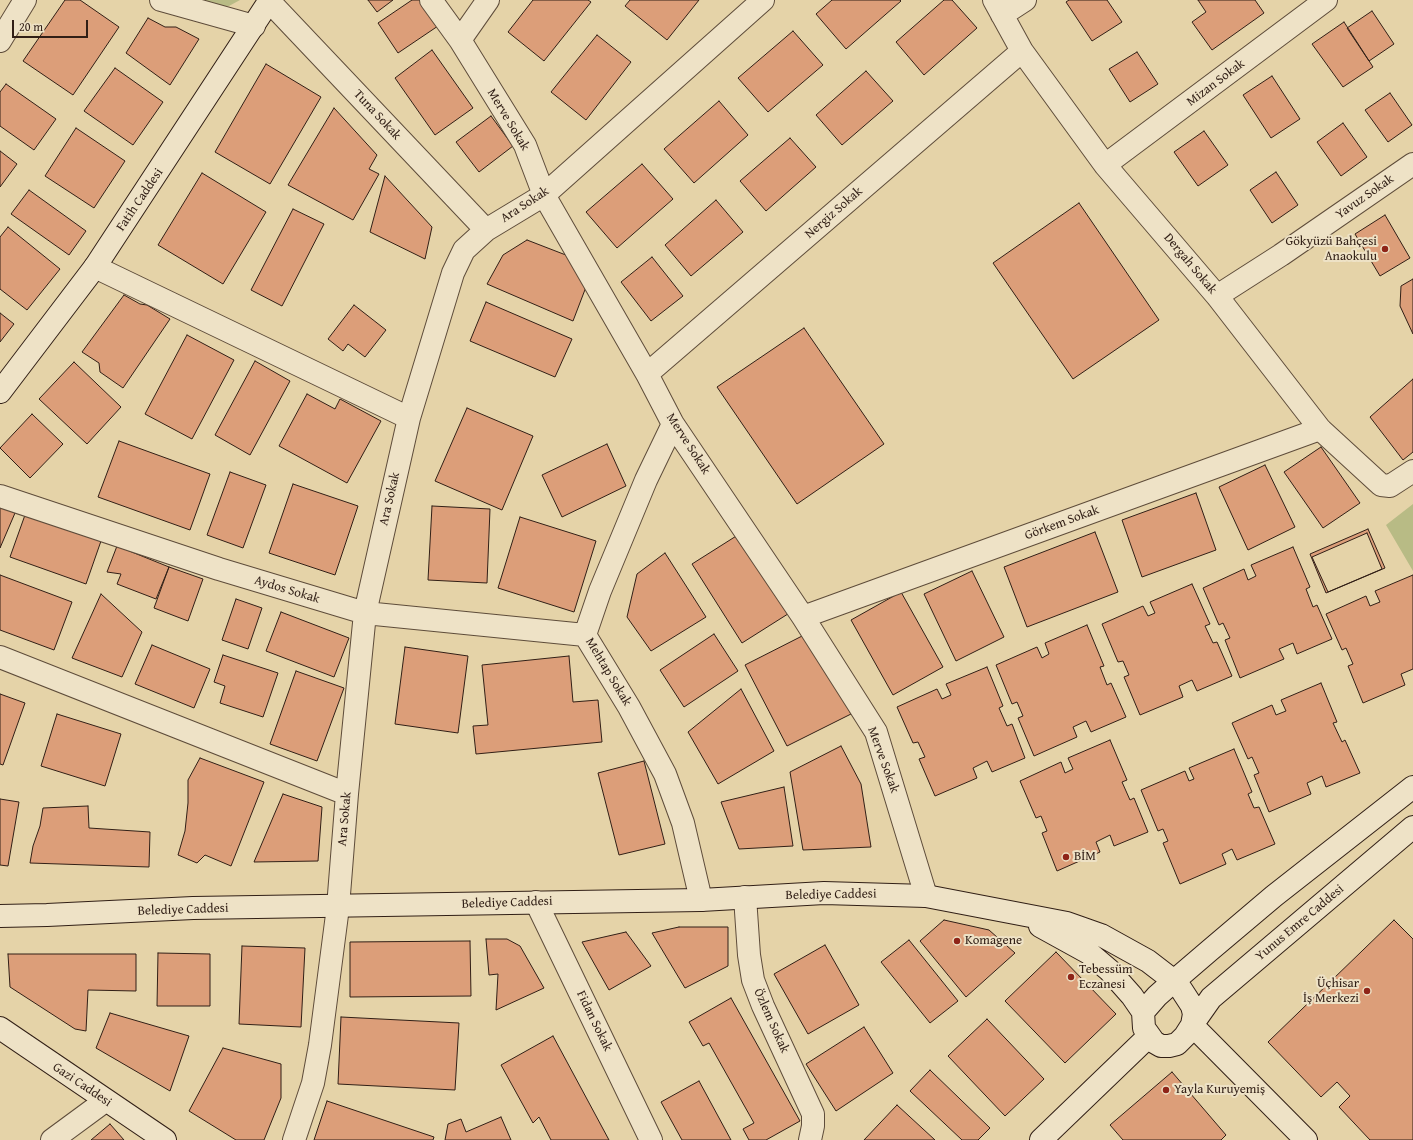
<!DOCTYPE html>
<html>
<head>
<meta charset="utf-8">
<style>
	body { margin:0 }
	#map { position:relative; width:1413px; height:1140px; overflow:hidden; background:#e5d3a8; font-family:"Gentium Book Plus",serif }
	canvas { display:block }
	.scale { position:absolute; left:12px; top:20px; width:76px; height:18px; box-sizing:border-box; border:2px solid #311f16; border-top:0; padding-left:5px; font-size:12px; line-height:14px; white-space:nowrap; color:#311f16; -webkit-text-stroke:3px #eee2c6; paint-order:stroke }
</style>
</head>
<body>
<div id="map">
<canvas width="1413" height="1140"></canvas>
<div class="scale">20 m</div>
</div>
<script>
const context = document.querySelector('canvas').getContext('2d');
context.lineJoin = 'round';
function fillPath(path, color) { context.fillStyle = color; context.fill(path, 'evenodd'); }
const poly = rows => new Path2D(rows.map(r => 'M' + r).join(''));
function stroke(path, color, width, dash) { context.strokeStyle = color; context.lineWidth = width; context.lineCap = dash ? 'butt' : 'round'; context.setLineDash(dash || []); context.stroke(path); }
function write(font, color, halo, rows, align = 'center') {
  context.font = font + ' "Gentium Book Plus",serif'; context.lineWidth = 4; context.setLineDash([]); context.textBaseline = 'middle'; context.strokeStyle = halo; context.fillStyle = color; for (const [text, x, y, turn = 0] of rows) {
    context.save(); context.translate(x, y); context.rotate((+turn || 0) * Math.PI / 180); context.textAlign = isNaN(turn) ? turn : align; if (halo) context.strokeText(text, 0, 0); context.fillText(text, 0, 0); context.restore();
  }
}
const green = poly([
	[203,0,240,0,229,6,219,7],
	[1413,504,1413,571,1386,525]
]);
const building = poly([
	[65,0,80,0,119,27,73,95,23,61,65,0],
	[368,0,393,0,377,12,368,0],
	[412,0,420,0,438,26,398,53,378,23,412,0],
	[533,0,588,0,591,2,544,61,508,32,533,0],
	[630,0,699,0,667,40,625,6,630,0],
	[832,0,900,0,901,1,846,49,816,14,832,0],
	[944,0,952,0,977,28,924,75,896,42,944,0],
	[1069,0,1107,0,1122,22,1092,41,1066,2,1069,0],
	[1198,0,1255,0,1264,13,1212,50,1192,22,1206,12,1198,0],
	[1372,11,1394,44,1369,61,1347,28,1372,11],
	[148,18,165,27,176,27,199,39,170,85,126,53,148,18],
	[1344,22,1373,67,1343,87,1312,44,1344,22],
	[793,31,823,65,768,112,738,78,793,31],
	[597,35,631,62,586,120,551,92,597,35],
	[432,50,473,108,435,135,395,78,432,50],
	[1137,52,1158,84,1130,102,1109,69,1137,52],
	[266,64,321,97,270,184,215,152,266,64],
	[115,68,163,102,133,145,84,111,115,68],
	[866,71,893,101,842,145,816,115,866,71],
	[1272,76,1300,119,1271,138,1243,95,1272,76],
	[6,84,56,119,34,150,0,126,0,92,6,84],
	[1390,93,1412,125,1388,142,1365,110,1390,93],
	[719,101,748,135,694,183,664,149,719,101],
	[334,108,377,155,369,169,379,174,353,220,288,185,334,108],
	[491,116,513,146,479,172,456,142,491,116],
	[1343,123,1367,157,1341,176,1317,142,1343,123],
	[76,128,125,161,94,208,45,176,76,128],
	[1204,131,1228,165,1198,186,1174,152,1204,131],
	[790,138,816,167,766,211,740,181,790,138],
	[0,151,17,164,0,187,0,151],
	[642,164,673,199,617,248,586,212,642,164],
	[1276,172,1298,205,1272,223,1250,190,1276,172],
	[202,173,266,212,223,284,158,245,202,173],
	[385,176,432,227,425,259,370,232,385,176],
	[29,190,86,231,69,255,11,214,29,190],
	[716,200,743,232,691,276,665,245,716,200],
	[1079,203,1159,320,1073,379,993,263,1079,203],
	[293,209,324,224,282,306,251,290,293,209],
	[1385,215,1410,258,1380,276,1355,234,1385,215],
	[8,227,60,269,27,310,0,289,0,237,8,227],
	[527,240,571,257,586,287,573,321,487,284,503,255,527,240],
	[652,257,683,296,651,321,621,282,652,257],
	[1413,279,1413,334,1400,306,1401,286,1413,279],
	[124,295,140,304,147,305,170,319,123,388,100,372,99,363,82,352,124,295],
	[486,302,572,339,555,377,470,341,486,302],
	[354,305,386,330,365,357,348,344,343,351,328,339,354,305],
	[0,313,14,324,0,342,0,313],
	[804,328,884,444,797,504,717,387,804,328],
	[187,335,234,360,192,439,145,414,187,335],
	[255,361,290,381,250,455,215,435,255,361],
	[74,362,121,407,87,444,39,399,74,362],
	[1413,379,1413,452,1403,460,1370,417,1413,379],
	[307,394,335,409,340,399,381,421,347,483,279,446,307,394],
	[467,408,533,436,502,510,435,481,467,408],
	[32,414,63,444,30,478,0,448,32,414],
	[119,441,210,474,190,530,98,497,119,441],
	[607,444,626,486,562,517,542,475,607,444],
	[1321,447,1360,503,1323,528,1284,472,1321,447],
	[1265,465,1295,527,1248,550,1219,487,1265,465],
	[230,472,266,485,243,548,207,535,230,472],
	[293,484,358,506,335,575,269,553,293,484],
	[1196,493,1216,550,1142,577,1122,520,1196,493],
	[0,506,15,513,0,548,0,506],
	[432,506,490,509,487,583,428,580,432,506],
	[25,515,101,541,86,584,10,557,25,515],
	[520,517,596,541,574,612,498,588,520,517],
	[1368,529,1385,568,1326,593,1310,554,1368,529],
	[1095,532,1118,592,1027,627,1004,567,1095,532],
	[741,533,791,612,742,643,692,564,741,533],
	[1367,533,1382,569,1328,592,1312,557,1367,533],
	[117,546,169,567,156,599,117,584,121,574,107,572,117,546],
	[1293,547,1310,587,1306,589,1313,607,1317,605,1332,639,1297,654,1293,643,1279,649,1284,659,1240,678,1225,640,1230,638,1223,623,1219,625,1203,588,1244,569,1248,580,1256,576,1251,565,1293,547],
	[665,553,706,617,651,651,627,617,637,574,665,553],
	[169,567,203,579,188,621,154,608,169,567],
	[972,571,1004,637,956,661,924,594,972,571],
	[0,575,72,602,54,650,0,630,0,575],
	[1413,575,1413,669,1401,674,1405,685,1363,703,1348,666,1353,664,1346,648,1342,650,1326,614,1366,596,1370,606,1380,602,1375,591,1413,575],
	[1192,584,1210,624,1205,626,1213,643,1217,642,1232,676,1197,691,1192,680,1179,686,1183,697,1140,715,1124,677,1129,675,1123,661,1118,662,1102,624,1143,606,1148,616,1155,613,1150,602,1192,584],
	[901,592,943,667,893,695,851,620,901,592],
	[101,594,142,632,122,677,72,658,101,594],
	[236,599,262,608,248,649,222,640,236,599],
	[281,612,349,638,334,677,266,651,281,612],
	[1087,625,1104,666,1100,667,1107,685,1111,683,1126,717,1091,732,1086,721,1073,727,1077,737,1034,756,1018,718,1023,716,1017,702,1012,704,996,665,1037,647,1042,658,1049,654,1045,643,1087,625],
	[810,632,851,714,787,746,745,665,810,632],
	[714,634,738,671,684,707,660,670,714,634],
	[152,645,210,669,194,708,135,684,152,645],
	[405,647,468,656,458,733,395,724,405,647],
	[223,655,278,673,263,717,220,703,225,686,214,682,223,655],
	[569,656,573,702,598,700,602,742,476,754,473,726,488,725,482,665,569,656],
	[987,667,1003,706,999,708,1007,726,1012,724,1025,758,992,772,987,761,973,768,977,778,935,796,919,759,925,757,918,742,913,743,897,707,937,689,942,699,951,695,946,684,987,667],
	[296,671,344,688,317,761,270,744,296,671],
	[1321,683,1337,722,1333,723,1342,742,1345,740,1360,773,1326,787,1322,776,1307,783,1311,794,1269,812,1254,775,1259,773,1252,757,1248,759,1232,723,1272,705,1276,715,1286,711,1281,700,1321,683],
	[741,689,774,751,718,784,688,732,741,689],
	[0,694,25,703,3,765,0,764,0,694],
	[57,714,121,734,105,786,41,766,57,714],
	[1110,740,1127,780,1122,782,1130,800,1134,798,1148,832,1114,846,1110,835,1096,842,1100,852,1057,871,1042,833,1047,831,1041,816,1036,818,1020,781,1061,762,1065,773,1073,769,1068,758,1110,740],
	[841,746,861,784,871,847,803,850,790,772,841,746],
	[1234,749,1252,792,1248,794,1254,808,1259,807,1275,844,1237,860,1232,849,1222,854,1226,864,1180,884,1163,843,1168,841,1163,829,1158,831,1141,790,1185,771,1189,781,1194,779,1189,768,1234,749],
	[200,758,264,782,231,866,205,855,197,863,178,855,185,831,188,803,188,780,200,758],
	[644,761,665,844,619,855,598,773,644,761],
	[784,787,793,846,739,849,721,802,784,787],
	[283,794,322,807,318,861,254,862,283,794],
	[0,799,19,802,8,866,0,865,0,799],
	[88,806,89,828,150,832,149,867,30,863,33,846,40,826,43,808,88,806],
	[944,920,989,930,1015,953,966,997,920,941,944,920],
	[1394,920,1413,939,1413,1140,1370,1140,1339,1107,1350,1096,1337,1082,1321,1097,1268,1042,1394,920],
	[679,927,728,927,728,966,685,988,652,933,679,927],
	[626,932,651,966,609,990,582,942,626,932],
	[486,939,507,939,520,946,544,988,496,1010,498,974,489,975,486,939],
	[909,940,958,1001,930,1023,881,962,909,940],
	[470,941,471,996,350,997,350,942,470,941],
	[825,945,859,1005,808,1034,774,974,825,945],
	[242,946,305,948,301,1027,239,1024,242,946],
	[1056,952,1116,1014,1065,1063,1005,1001,1056,952],
	[158,953,210,954,210,1006,157,1006,158,953],
	[8,954,136,954,136,991,88,990,86,1031,75,1029,10,987,8,954],
	[731,998,800,1121,766,1140,749,1140,743,1129,754,1123,709,1043,703,1046,689,1022,731,998],
	[110,1013,189,1036,170,1091,96,1048,110,1013],
	[341,1017,459,1023,455,1090,338,1084,341,1017],
	[987,1019,1044,1079,1005,1116,948,1056,987,1019],
	[864,1027,893,1073,836,1111,806,1064,864,1027],
	[553,1036,609,1140,551,1140,539,1117,533,1123,501,1065,553,1036],
	[223,1048,281,1064,281,1098,264,1140,236,1140,189,1111,223,1048],
	[930,1070,990,1128,978,1140,962,1140,910,1091,930,1070],
	[1172,1072,1226,1135,1221,1140,1123,1140,1110,1125,1172,1072],
	[699,1081,731,1140,682,1140,661,1102,699,1081],
	[327,1101,434,1137,433,1140,314,1140,327,1101],
	[897,1105,935,1140,864,1140,897,1105],
	[501,1117,511,1140,445,1140,448,1124,461,1119,466,1132,501,1117],
	[110,1124,124,1140,91,1140,110,1124]
]);
const street = poly([
	[161,0,254,26],
	[268,0,486,230],
	[431,0,460,40,525,145,544,195,647,374,673,424,803,617,876,732,926,896],
	[994,0,1022,51,1105,165,1217,296,1320,429,1381,485,1390,486,1413,471],
	[1002,15,1025,0],
	[460,40,488,0],
	[0,41,25,0],
	[1105,165,1326,0],
	[95,267,409,418],
	[1217,296,1281,255,1413,164],
	[647,374,1022,51],
	[673,424,646,480,600,591,585,635,629,707,665,774,683,823,701,900],
	[0,496,219,569,365,613,585,635],
	[803,617,1320,429],
	[0,657,347,794],
	[745,897,749,955,753,980,763,1006,813,1114,813,1126,810,1140],
	[536,902,651,1140],
	[52,1140,105,1101],
	[294,1140,313,1083,320,1045,338,907,347,794,365,613,409,418,453,273,464,250,486,230,544,195,763,0]
]);
const secondary = poly([
	[0,392,95,267,270,0],
	[0,916,47,915,193,908,701,900,824,893,926,896,1067,923,1101,935,1148,961,1174,981,1179,986,1192,1006,1194,1014,1192,1025,1185,1036,1177,1044,1169,1046,1161,1046,1154,1042,1144,1028,1143,1012,1157,996,1166,988,1174,981,1209,951,1274,896,1413,787],
	[1040,926,1089,953,1109,970,1132,996,1143,1012],
	[0,1028,165,1140],
	[1041,1140,1149,1036],
	[1306,1140,1192,1025,1211,998,1413,827]
]);
const markers = [
	[1385,249,4,"#8f2418"],
	[1066,857,4,"#8f2418"],
	[957,941,4,"#8f2418"],
	[1071,977,4,"#8f2418"],
	[1367,991,4,"#8f2418"],
	[1166,1090,4,"#8f2418"]
];
const streetNames = [
	["Mizan Sokak",1216,83,-37],
	["Tuna Sokak",377,115,47],
	["Merve Sokak",508,120,59],
	["Yavuz Sokak",1365,197,-35],
	["Fatih Caddesi",140,200,-56],
	["Ara Sokak",525,205,-33],
	["Nergiz Sokak",834,213,-41],
	["Dergah Sokak",1190,264,50],
	["Merve Sokak",688,444,57],
	["Ara Sokak",390,499,-77],
	["Görkem Sokak",1062,523,-20],
	["Aydos Sokak",287,590,17],
	["Mehtap Sokak",608,672,59],
	["Merve Sokak",883,760,70],
	["Ara Sokak",345,819,-85],
	["Belediye Caddesi",831,895,-1],
	["Belediye Caddesi",507,903,-2],
	["Belediye Caddesi",183,910,-2],
	["Yunus Emre Caddesi",1300,923,-40],
	["Fidan Sokak",594,1021,64],
	["Özlem Sokak",771,1021,66],
	["Gazi Caddesi",82,1085,34]
];
const poiNames = [
	["Gökyüzü Bahçesi",1377,242,"right"],
	["Anaokulu",1377,257,"right"],
	["BİM",1074,857],
	["Komagene",965,941],
	["Tebessüm",1079,970],
	["Eczanesi",1079,985],
	["Üçhisar",1359,984,"right"],
	["İş Merkezi",1359,999,"right"],
	["Yayla Kuruyemiş",1174,1090]
];
fillPath(green, '#b8bb85');
fillPath(building, '#dc9e79');
stroke(building, '#311f16', 1);
stroke(street, '#5e4c3a', 24);
stroke(secondary, '#311f16', 24);
stroke(street, '#eee2c6', 22);
stroke(secondary, '#eee2c6', 22);
for (const [x, y, r, color] of markers) { const dot = new Path2D(); dot.arc(x, y, r, 0, 2 * Math.PI); context.fillStyle = color; context.fill(dot); stroke(dot, '#eee2c6', 1.5); }
write('13px', '#311f16', '#eee2c6', streetNames);
write('13px', '#311f16', '#eee2c6', poiNames, 'left');
</script>
</body>
</html>
